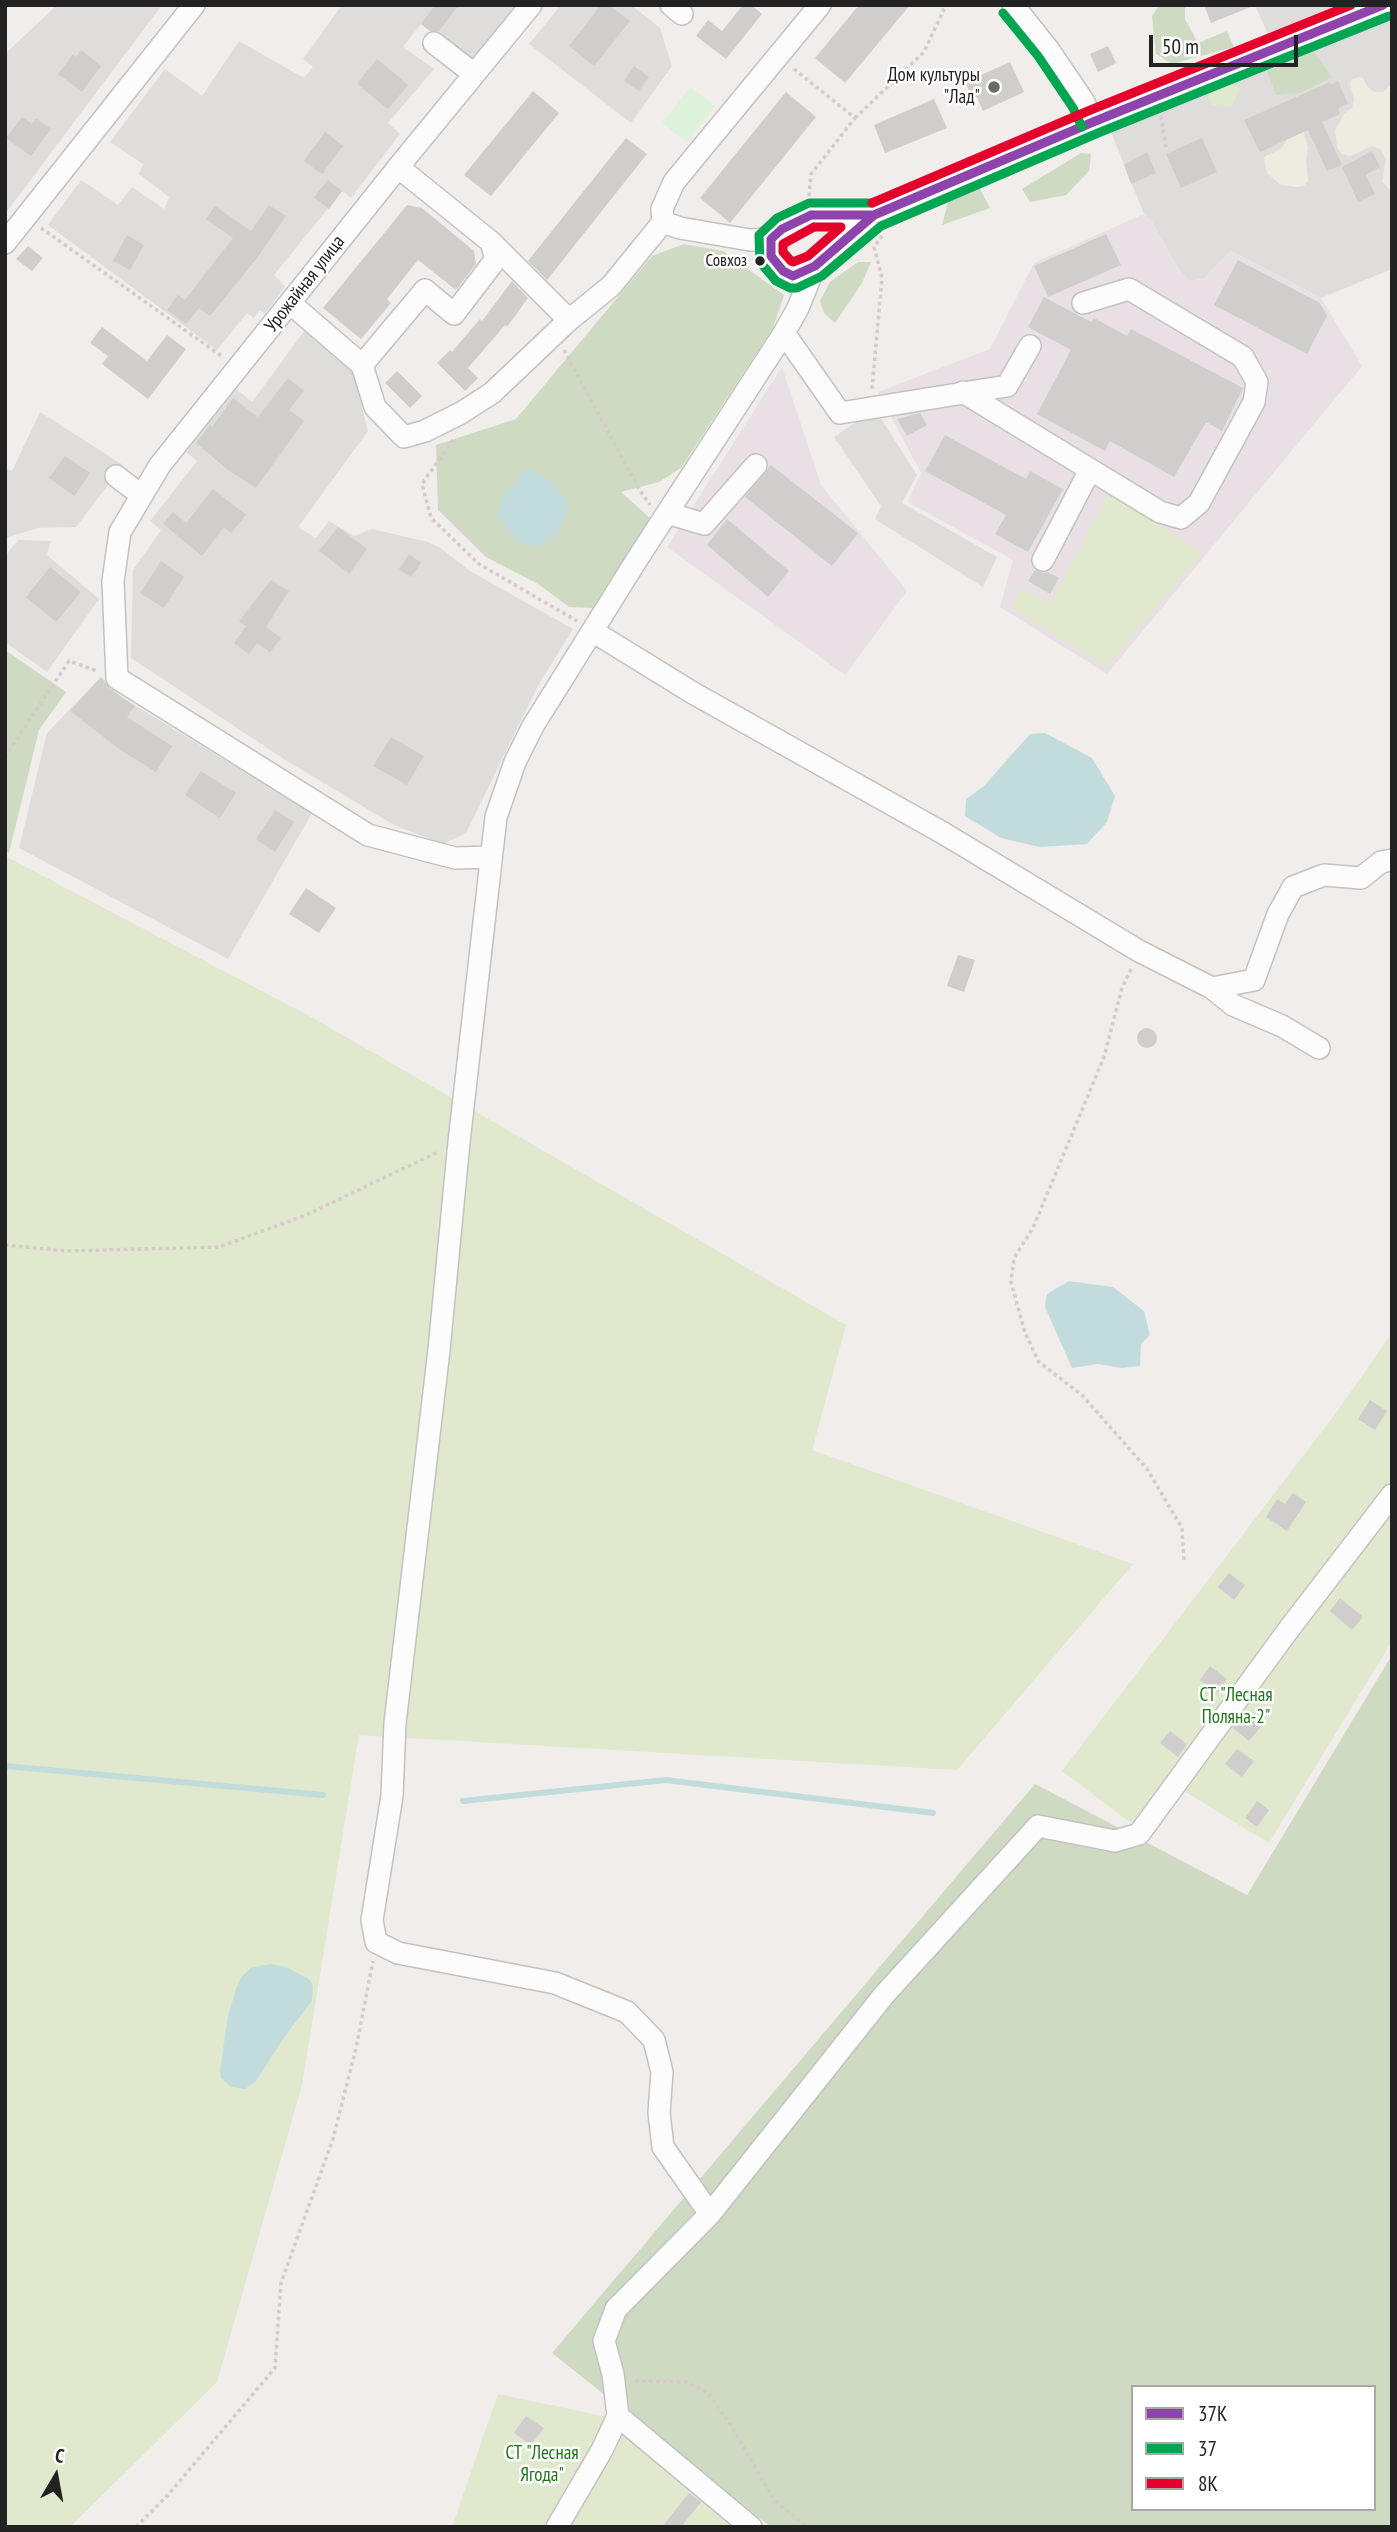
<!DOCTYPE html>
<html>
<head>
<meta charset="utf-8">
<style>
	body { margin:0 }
	#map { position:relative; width:1397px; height:2532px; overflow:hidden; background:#f0edeb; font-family:"PT Sans Narrow",sans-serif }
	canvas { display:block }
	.frame { position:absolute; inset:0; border:7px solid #222; pointer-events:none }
	.legend { position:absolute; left:1131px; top:2385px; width:245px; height:126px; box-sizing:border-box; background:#fff; border:2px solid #a7a7a7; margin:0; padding:9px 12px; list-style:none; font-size:21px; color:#222 }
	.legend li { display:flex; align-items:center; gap:14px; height:35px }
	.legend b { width:35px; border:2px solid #a7a7a7 }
	.north { position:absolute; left:21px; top:2441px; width:70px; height:70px; -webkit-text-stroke:5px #fff; paint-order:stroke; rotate:10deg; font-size:19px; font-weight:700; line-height:28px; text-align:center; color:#222 }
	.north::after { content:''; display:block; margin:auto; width:24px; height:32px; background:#222; clip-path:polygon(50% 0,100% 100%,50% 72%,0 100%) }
	.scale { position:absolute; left:1149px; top:35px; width:149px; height:32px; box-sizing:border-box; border:4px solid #222; border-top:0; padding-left:9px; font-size:21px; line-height:24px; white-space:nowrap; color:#222; -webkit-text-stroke:5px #fff; paint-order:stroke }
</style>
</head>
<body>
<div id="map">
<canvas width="1397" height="2532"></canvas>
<div class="frame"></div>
<ul class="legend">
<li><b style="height:9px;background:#8e44ad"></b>37К</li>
<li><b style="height:9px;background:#00a651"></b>37</li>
<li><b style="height:9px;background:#e4002b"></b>8К</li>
</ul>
<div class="north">С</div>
<div class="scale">50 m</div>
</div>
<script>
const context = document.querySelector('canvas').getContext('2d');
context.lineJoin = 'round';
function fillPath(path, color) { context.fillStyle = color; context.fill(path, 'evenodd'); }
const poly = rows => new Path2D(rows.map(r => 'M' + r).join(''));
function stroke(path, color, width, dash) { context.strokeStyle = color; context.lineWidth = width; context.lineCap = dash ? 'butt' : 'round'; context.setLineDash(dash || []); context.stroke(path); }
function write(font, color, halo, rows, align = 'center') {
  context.font = font + ' "PT Sans Narrow",sans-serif'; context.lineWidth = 5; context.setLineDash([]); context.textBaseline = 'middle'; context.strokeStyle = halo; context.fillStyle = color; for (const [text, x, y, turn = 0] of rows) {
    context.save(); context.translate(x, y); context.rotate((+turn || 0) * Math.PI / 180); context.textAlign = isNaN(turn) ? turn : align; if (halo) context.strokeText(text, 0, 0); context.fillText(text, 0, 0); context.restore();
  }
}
const residential = poly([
	[57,5,162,5,5,214,5,54],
	[342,5,515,5,470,63,421,24,403,47,434,69,388,123,400,134,351,198,342,191,274,275,285,286,265,314,260,310,254,318,247,313,217,350,48,225,81,180,118,205,132,187,164,209,169,197,139,174,143,164,110,142,165,69,202,96,239,41,304,78,313,67,303,59],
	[561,5,631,5,660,28,672,66,631,123,529,44],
	[1255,5,1350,5,1269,37],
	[1392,13,1392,269,1321,298,1231,251,1203,279,1189,281,1178,268,1152,222,1144,214,1109,127],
	[305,330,353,372,368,431,298,527,316,538,329,521,354,536,372,529,428,542,439,547,470,571,573,629,539,684,466,833,443,844,394,825,287,761,131,658,133,570,161,530,150,521,197,461,186,452,236,389,252,402],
	[40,412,123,465,76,527,38,528,5,538,5,468,12,471],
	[18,540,51,541,47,555,99,599,47,672,5,642,5,556],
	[101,677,121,697,312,813,228,959,19,848,47,733]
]);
const industrial = poly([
	[1144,214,1152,222,1178,268,1189,281,1203,279,1231,251,1321,298,1362,366,1107,674,1000,607,1013,560,908,502,921,473,878,392,990,349,1034,263],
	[782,367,821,485,907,591,845,675,667,547]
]);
const religious = poly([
	[875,409,917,475,902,503,997,557,983,587,875,519,881,506,834,437]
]);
const farmland = poly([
	[1359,77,1363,78,1367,86,1374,92,1383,92,1392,84,1392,191,1382,182,1386,159,1380,149,1372,146,1350,156,1341,154,1337,147,1335,130,1344,114,1352,108,1354,99,1350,84,1351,80],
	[1303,129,1308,148,1306,160,1308,181,1304,186,1297,187,1281,185,1267,173,1264,157,1281,149,1288,138]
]);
const grass = poly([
	[1229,82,1240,89,1231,107,1212,105,1206,91],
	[1109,492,1202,553,1106,667,1011,607,1019,588,1051,602],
	[5,856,313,1018,846,1325,812,1450,1133,1564,957,1770,359,1735,302,2085,217,2382,70,2527,5,2527],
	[1392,1333,1392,1641,1269,1843,1184,1791,1165,1795,1131,1823,1062,1771,1336,1413],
	[498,2394,631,2422,757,2527,452,2527]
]);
const forest = poly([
	[1159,5,1185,5,1185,19,1198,43,1227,31,1234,47,1172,64,1156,54,1152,16],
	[1314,52,1332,77,1300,93,1276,95,1267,71],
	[1081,153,1091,154,1089,171,1066,195,1030,202,1022,189],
	[979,187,990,208,942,225,948,202,965,191],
	[684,244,723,251,784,295,773,328,681,468,659,482,621,492,650,518,593,608,569,607,538,584,486,557,438,510,436,445,516,419,652,256],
	[858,262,871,262,862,283,835,323,824,313,820,301,830,282],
	[5,650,66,692,39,730,9,853,5,851],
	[1392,1655,1392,2527,771,2527,552,2353,1035,1784,1247,1895],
	[1133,2387,1374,2387,1374,2509,1133,2509]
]);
const park = poly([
	[690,87,715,106,687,142,662,123]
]);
const water = poly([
	[523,469,535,472,556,485,569,505,557,534,537,547,516,541,498,515,503,495,516,484],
	[1045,733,1092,758,1115,796,1107,822,1087,844,1040,847,1001,838,965,816,966,799,984,786,1030,734],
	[1069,1281,1113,1287,1144,1311,1150,1335,1141,1344,1140,1366,1122,1368,1098,1364,1072,1368,1045,1307,1047,1294],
	[270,1964,286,1967,310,1980,313,1986,312,2001,285,2036,256,2081,245,2089,231,2087,221,2078,220,2071,228,2016,236,1989,241,1977,251,1968]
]);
const stream = poly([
	[5,1766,323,1795],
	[463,1801,666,1780,933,1813]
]);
const building = poly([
	[435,5,459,5,439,31,430,31,421,24],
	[601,5,609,5,630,21,594,66,569,46],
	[743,5,751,5,762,14,726,59,696,36,708,20,722,31],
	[859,5,910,5,845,83,815,58],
	[1204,5,1253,5,1253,6,1211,23],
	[1108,46,1116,63,1098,72,1090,54],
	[81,50,101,66,82,92,58,74,73,54,76,57],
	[377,59,408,85,388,109,357,84],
	[1010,62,1024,92,983,111,977,97,973,99,965,82],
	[634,66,649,77,639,91,624,81],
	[1338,81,1348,104,1338,108,1340,114,1322,122,1342,165,1327,171,1308,130,1260,152,1244,120,1330,82,1331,85],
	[533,91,559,113,491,196,464,175],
	[786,92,816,117,730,223,700,198],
	[934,99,947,128,885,153,874,125],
	[22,117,32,124,36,118,51,129,31,156,6,138],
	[325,132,343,146,322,174,304,161],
	[626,138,647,154,547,280,528,261],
	[1202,138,1217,172,1181,188,1166,154],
	[1372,151,1380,167,1366,175,1375,194,1358,202,1342,167],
	[1147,152,1156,173,1131,184,1124,165],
	[328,180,342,191,329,209,314,197],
	[269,205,286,216,257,258,210,316,199,308,186,324,167,310,178,295,185,300,233,238,206,219,215,206,251,231],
	[407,205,422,208,474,251,476,264,456,290,418,260,387,299,391,303,361,339,323,308],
	[1106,234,1121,265,1048,297,1034,266],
	[127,235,144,245,130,270,113,261],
	[28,246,43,258,32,271,16,259],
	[1238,260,1320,303,1327,316,1307,354,1214,305],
	[512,281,528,298,507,327,505,325,468,368,478,378,465,391,437,363,450,350,452,352,480,319,482,321],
	[1044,297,1091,322,1094,318,1127,336,1131,329,1243,388,1222,431,1206,422,1174,477,1110,441,1105,451,1037,414,1071,350,1028,327],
	[102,327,147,361,167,335,186,349,148,399,102,364,108,356,90,343],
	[397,371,422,396,410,408,385,383],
	[288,378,304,391,289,410,304,421,256,488,228,470,196,443,210,425,212,427,233,398,258,417],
	[920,413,927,425,907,436,897,419],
	[945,435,1026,479,1030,471,1063,489,1028,552,995,534,1006,515,925,471],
	[65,456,90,473,74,496,49,478],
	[771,465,858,533,832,566,745,497],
	[213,489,246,515,231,533,224,527,202,556,163,524,173,512,186,523],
	[727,519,789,571,768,597,707,545],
	[338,527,367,549,349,574,319,551],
	[409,554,421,563,411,577,399,569],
	[161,561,184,577,164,608,140,593],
	[50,567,81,592,56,622,26,597],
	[1035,570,1043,573,1047,572,1059,578,1050,594,1028,581],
	[271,580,289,591,266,627,281,638,270,652,257,643,249,654,234,643,246,626,239,621],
	[101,677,110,689,135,706,127,717,172,746,156,772,122,751,70,711],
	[391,737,424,756,407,785,373,766],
	[201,771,236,793,220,818,185,795],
	[275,810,294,822,275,852,256,839],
	[306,888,336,908,319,933,289,914],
	[958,955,975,960,964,992,947,986],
	'1137 1038a10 10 0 1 1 20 0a10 10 0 1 1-20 0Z',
	[1370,1400,1387,1411,1375,1430,1358,1419],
	[1293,1493,1306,1502,1287,1531,1266,1517,1277,1499,1285,1504],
	[1229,1573,1245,1585,1234,1600,1218,1587],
	[1340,1598,1363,1617,1352,1630,1330,1611],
	[1210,1666,1227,1679,1218,1693,1200,1680],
	[1245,1711,1263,1724,1249,1741,1233,1728],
	[1170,1731,1187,1744,1178,1757,1160,1743],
	[1237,1749,1254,1761,1242,1777,1225,1764],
	[1257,1801,1269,1810,1257,1827,1245,1818],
	[526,2416,544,2428,531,2445,514,2433],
	[689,2493,701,2502,681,2527,662,2527]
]);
const path = poly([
	[794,69,855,118,811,174,809,196],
	[1161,116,1166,148],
	[855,118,924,52,946,5],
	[41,228,223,357],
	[564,350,639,489,650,505],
	[872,389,882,278,874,247,882,236],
	[453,440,422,484,431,518,479,564,577,621],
	[5,757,69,661,97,671],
	[1131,969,1122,988,1104,1057,1033,1228,1014,1258,1011,1282,1025,1333,1039,1362,1083,1396,1147,1469,1182,1528,1184,1560],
	[5,1245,66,1251,219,1247,306,1215,438,1152],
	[635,2381,686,2382,708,2393,730,2424,774,2500,808,2527],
	[136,2527,167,2496,275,2368,281,2283,333,2139,356,2048,373,1961]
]);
const minor = poly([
	[671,5,682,14],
	[1013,5,1048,49,1084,102,1093,122],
	[434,43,474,74],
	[874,215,811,215,782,229,771,239,771,256,783,271,793,276,815,266,874,215,1093,122,1384,5],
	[663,222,662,209,674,182,820,5],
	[491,242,569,320],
	[5,243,194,5],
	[290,303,362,365,375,407,404,437,425,431,461,413,492,393,569,320,611,286,663,222,680,228,750,240,771,239],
	[784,333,840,413,1007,386,1030,346],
	[362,365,425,290,454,314,496,259,491,242,398,167],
	[963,392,1160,512,1181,518,1199,503,1254,402,1257,382,1243,357,1129,289,1083,303],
	[116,476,141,495],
	[667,513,704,524,756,465],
	[1043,560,1090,470],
	[594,632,693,693,943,833,1139,951,1212,988,1233,1005,1282,1026,1319,1048],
	[491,857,455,858,368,835,117,678,113,581,120,532,160,465,404,160,531,5],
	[1212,988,1254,980,1278,914,1293,887,1324,875,1361,878,1381,862,1392,860],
	[710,2214,663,2147,659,2113,662,2072,654,2040,627,2012,555,1983,398,1953,376,1942,372,1920,392,1796,395,1723,439,1350,459,1142,496,817,515,762,533,726,636,561,784,333,798,308,815,266],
	[618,2416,751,2527],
	[557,2527,602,2450,618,2416,613,2374,604,2341,616,2309,710,2214,884,1995,1038,1826,1115,1841,1139,1834,1289,1629,1392,1495]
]);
const bus1 = poly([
	[811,215,874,215,815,266,793,276,783,271,771,256,771,239,782,229,811,215],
	[874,215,1093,122,1383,5]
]);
const bus2 = poly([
	[1003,13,1038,56,1073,108,1082,127],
	[872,203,809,203,777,218,759,235,760,262,776,281,790,288,797,288,822,276,881,226,1098,133,1389,16]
]);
const bus3 = poly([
	[872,203,1088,111,1351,5],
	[814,227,841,227,808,256,793,262,791,261,783,252,783,244,814,227]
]);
const markers = [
	[994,87,7,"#6a6968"],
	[760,261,6,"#222"]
];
const busNames = [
	["Совхоз",747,261]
];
const poiNames = [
	["Дом культуры",980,76],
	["\"Лад\"",980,98]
];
const streetNames = [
	["Урожайная улица",305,284,-52]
];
const parkNames = [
	["СТ \"Лесная",1236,1696],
	["Поляна-2\"",1236,1718],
	["СТ \"Лесная",542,2454],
	["Ягода\"",542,2476]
];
fillPath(residential, '#dfdddc');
fillPath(industrial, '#e8e0e5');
fillPath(religious, '#dedddc');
fillPath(farmland, '#eeece0');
fillPath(grass, '#e0e8ce');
fillPath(forest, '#cfdac3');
fillPath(park, '#def1da');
fillPath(water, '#c2dcde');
stroke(stream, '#c2dcde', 6);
fillPath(building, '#d0cecc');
stroke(minor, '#c3c2c1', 24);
stroke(path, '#d6caca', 3.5, [3.5, 3.5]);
stroke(minor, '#fdfcfc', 21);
stroke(bus1, '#8e44ad', 9);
stroke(bus2, '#00a651', 9);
stroke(bus3, '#e4002b', 9);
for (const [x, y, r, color] of markers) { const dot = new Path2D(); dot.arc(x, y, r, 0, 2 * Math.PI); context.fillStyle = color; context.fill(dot); stroke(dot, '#fff', 2.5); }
write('17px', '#222', '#fff', busNames, 'right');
write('19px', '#222', '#fff', poiNames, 'right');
write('19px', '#222', '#fff', streetNames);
write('19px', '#1d7619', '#fff', parkNames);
</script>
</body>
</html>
